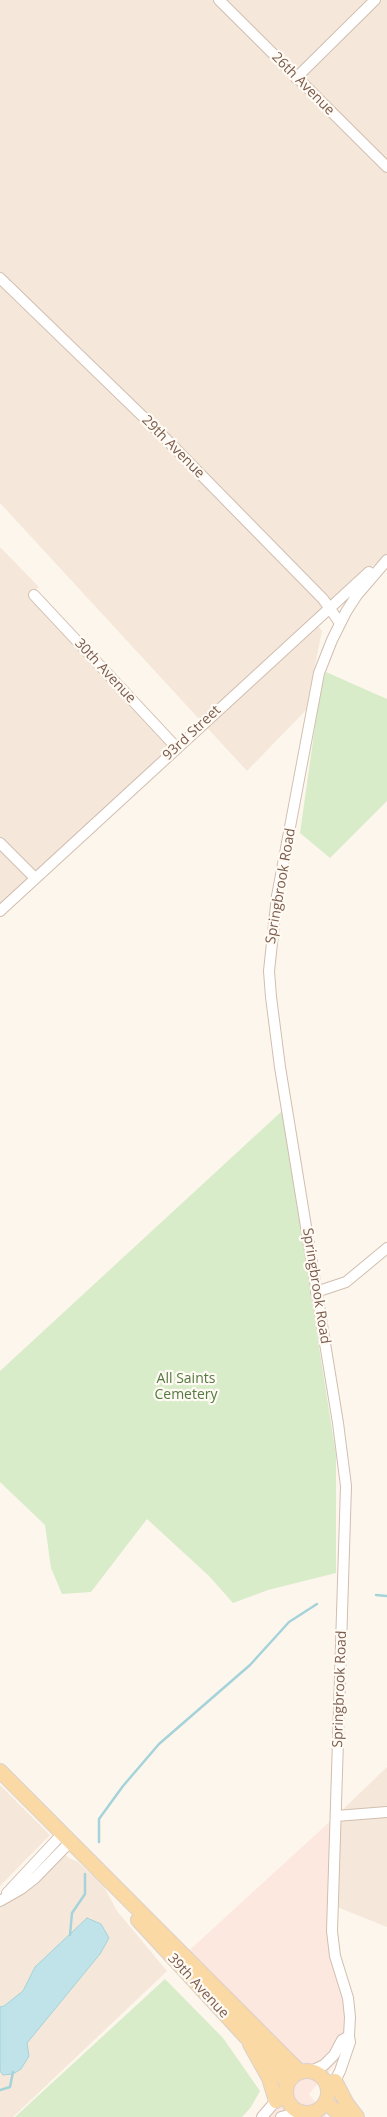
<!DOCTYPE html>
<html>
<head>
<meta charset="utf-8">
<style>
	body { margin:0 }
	canvas { display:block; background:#fdf6ec }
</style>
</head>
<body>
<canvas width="387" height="2117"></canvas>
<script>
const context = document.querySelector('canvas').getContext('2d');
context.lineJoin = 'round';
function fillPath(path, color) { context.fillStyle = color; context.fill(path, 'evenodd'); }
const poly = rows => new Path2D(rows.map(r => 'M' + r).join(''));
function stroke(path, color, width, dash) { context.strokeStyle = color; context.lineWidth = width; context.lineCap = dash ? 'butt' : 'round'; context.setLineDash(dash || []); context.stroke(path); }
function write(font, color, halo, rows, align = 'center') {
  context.font = font + ' "Open Sans",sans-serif'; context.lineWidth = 4.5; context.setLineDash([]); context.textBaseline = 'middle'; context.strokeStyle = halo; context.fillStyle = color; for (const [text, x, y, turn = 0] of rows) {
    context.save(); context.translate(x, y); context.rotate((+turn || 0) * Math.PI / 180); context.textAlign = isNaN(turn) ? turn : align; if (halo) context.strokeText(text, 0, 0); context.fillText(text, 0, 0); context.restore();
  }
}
const residential = poly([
	[0,0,387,0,387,554,320,610,299,631,315,627,319,627,322,631,306,710,247,771,0,503],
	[0,547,39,587,30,594,171,748,0,907],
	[387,1767,387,1927,332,1905,336,1816],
	[0,1785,50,1835,0,1886],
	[53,1845,69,1858,78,1862,103,1885,117,1911,167,1971,13,2117,0,2117,0,1899]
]);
const commercial = poly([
	[336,1816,332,1905,350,2014,343,2048,337,2062,309,2094,327,2117,267,2117,290,2085,289,2071,184,1955]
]);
const green = poly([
	[326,672,387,699,387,801,330,858,300,833,320,691],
	[282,1111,336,1455,336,1573,268,1590,233,1603,209,1576,147,1519,91,1592,62,1594,51,1568,45,1525,0,1482,0,1371],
	[165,1979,223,2038,260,2091,251,2107,242,2117,15,2117]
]);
const water = poly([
	[87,1918,101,1924,109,1938,100,1954,27,2043,29,2056,21,2069,13,2074,3,2075,0,2071,0,2007,4,2006,23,1991,35,1967,87,1918]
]);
const stream = poly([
	[376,1595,387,1596],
	[99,1842,99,1819,123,1786,159,1744,250,1665,289,1622,317,1604],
	[70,1935,72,1913,85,1894,85,1874],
	[0,2090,10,2087,13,2072]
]);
const minor = poly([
	[219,0,387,167],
	[296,78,375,0],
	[0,278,164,437,323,599,340,623],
	[34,595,176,747],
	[0,843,35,878],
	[0,911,369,572],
	[316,1292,346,1282,387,1248],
	[336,1816,387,1812],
	[7,1893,63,1833],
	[0,1901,21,1889,35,1878,71,1841],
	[311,2071,324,2065,334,2055,342,2040,349,2036],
	[327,2097,340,2071,350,2042,349,2036,350,2017,348,1998,335,1956,332,1931,346,1486,338,1423,280,1067,271,997,269,971,277,896,319,673,332,640,346,612,357,595,387,560],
	[262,2117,286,2089],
	[281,2117,300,2112]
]);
const major = poly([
	[0,1771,300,2072],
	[138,1920,246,2037,275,2061,287,2084],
	[250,2044,269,2078,276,2101],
	'286 2092a21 21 0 1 1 42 0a21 21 0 1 1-42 0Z',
	[335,2081,347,2104,357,2117],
	[326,2102,342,2117]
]);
const streetNames = [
	["26th Avenue",303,84,45],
	["29th Avenue",173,447,45],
	["30th Avenue",105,671,47],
	["93rd Street",192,733,-43],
	["Springbrook Road",281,886,-80],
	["Springbrook Road",316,1286,81],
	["Springbrook Road",340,1689,-88],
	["39th Avenue",198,1986,47]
];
const parkNames = [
	["All Saints",186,1379],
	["Cemetery",186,1395]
];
fillPath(residential, '#f5e8da');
fillPath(commercial, '#fde8e0');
fillPath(green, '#d8ecc9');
fillPath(water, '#bfe3e8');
stroke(water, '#a5d3da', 1);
stroke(stream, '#a5d3da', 2.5);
stroke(minor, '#d1beb0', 12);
stroke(major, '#dad1cd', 16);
stroke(minor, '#fff', 10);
stroke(major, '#fbd9a5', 14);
write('14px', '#7a5c4d', '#fffaf3', streetNames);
write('14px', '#537a41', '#fffaf3', parkNames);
</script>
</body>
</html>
